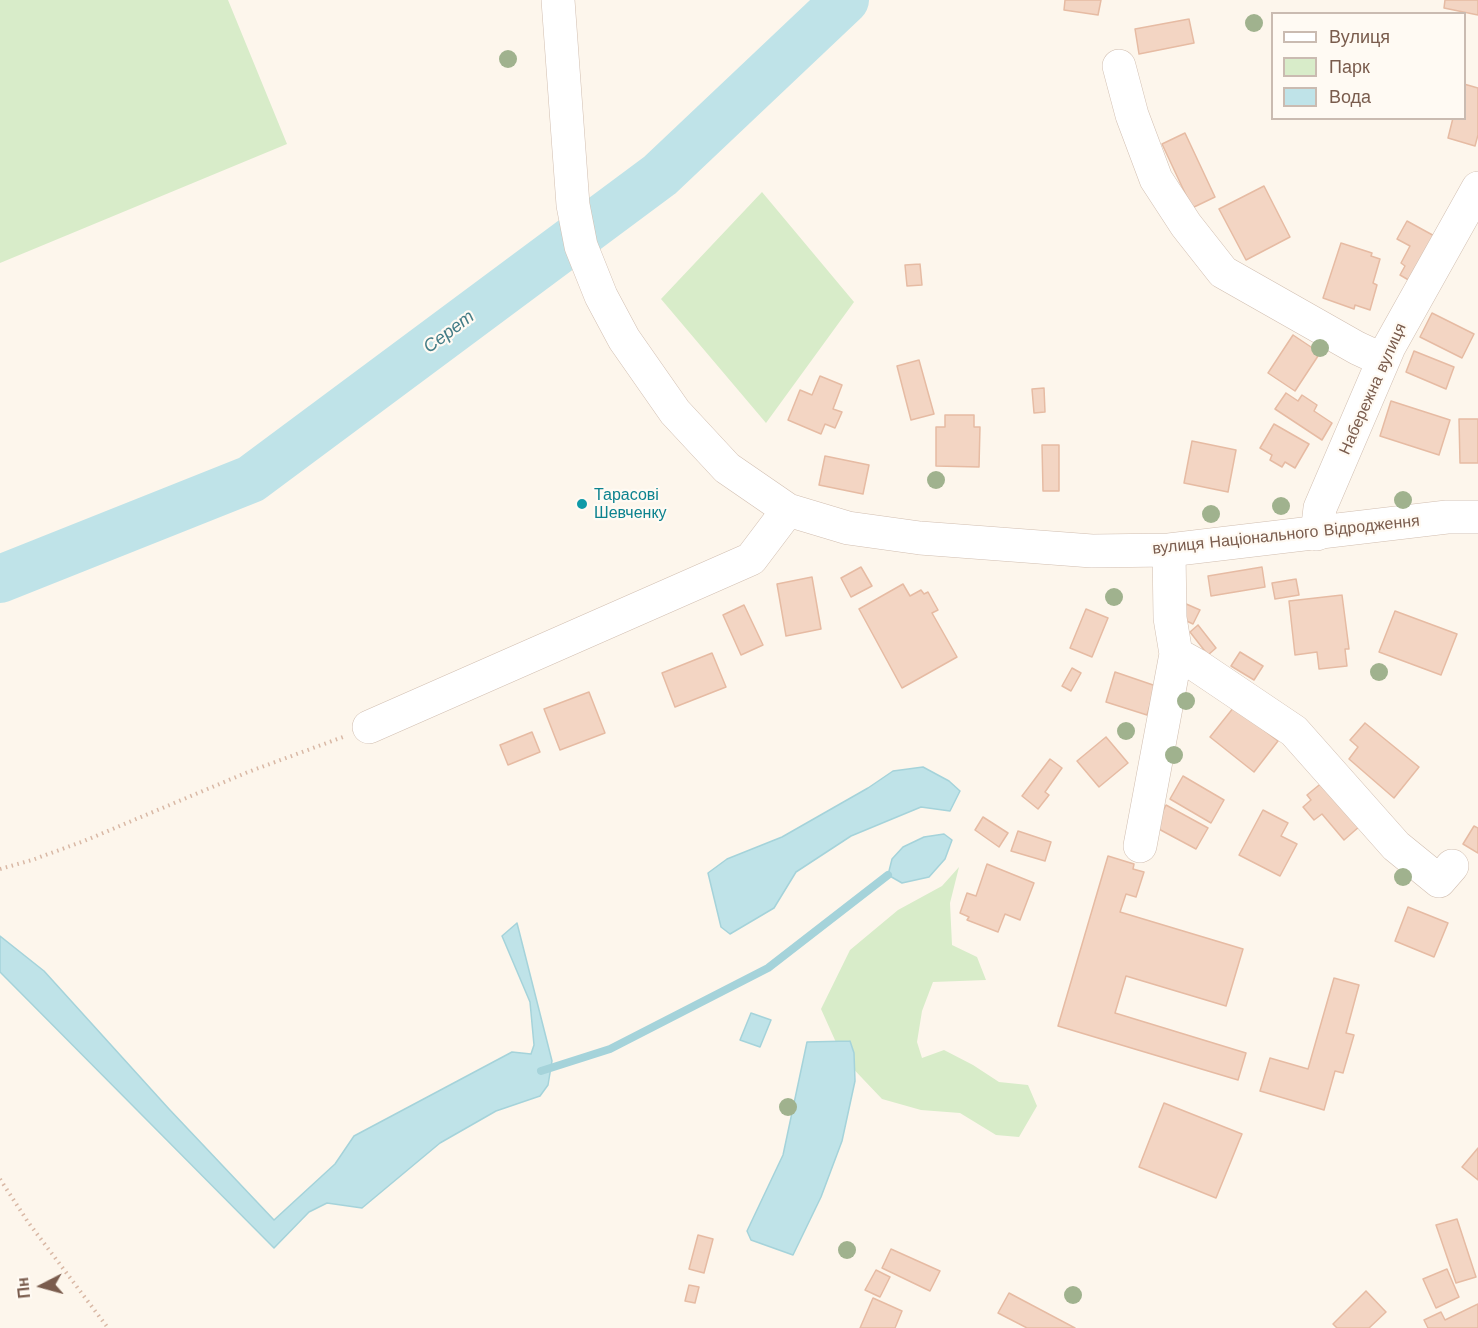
<!DOCTYPE html>
<html>
<head>
<meta charset="utf-8">
<style>
	body { margin:0 }
	#map { position:relative; width:1478px; height:1328px; overflow:hidden; background:#fdf6ec; font-family:"Work Sans",sans-serif }
	canvas { display:block }
	.legend { position:absolute; left:1271px; top:12px; width:195px; height:108px; box-sizing:border-box; background:#fffaf3; border:2px solid #cabbb1; margin:0; padding:8px 10px; list-style:none; font-size:18px; color:#7a5c4d }
	.legend li { display:flex; align-items:center; gap:12px; height:30px }
	.legend b { width:30px; border:2px solid #cabbb1 }
	.north { position:absolute; left:12px; top:1256px; width:60px; height:60px; -webkit-text-stroke:4px #fffaf3; paint-order:stroke; rotate:264deg; font-size:16px; font-weight:700; line-height:24px; text-align:center; color:#7a5c4d }
	.north::after { content:''; display:block; margin:auto; width:21px; height:27px; background:#7a5c4d; clip-path:polygon(50% 0,100% 100%,50% 72%,0 100%) }
</style>
</head>
<body>
<div id="map">
<canvas width="1478" height="1328"></canvas>
<ul class="legend">
<li><b style="height:8px;background:#fff"></b>Вулиця</li>
<li><b style="height:16px;background:#d8ecc9"></b>Парк</li>
<li><b style="height:16px;background:#bfe3e8"></b>Вода</li>
</ul>
<div class="north">Пн</div>
</div>
<script>
const context = document.querySelector('canvas').getContext('2d');
context.lineJoin = 'round';
function fillPath(path, color) { context.fillStyle = color; context.fill(path, 'evenodd'); }
const poly = rows => new Path2D(rows.map(r => 'M' + r).join(''));
function stroke(path, color, width, dash) { context.strokeStyle = color; context.lineWidth = width; context.lineCap = dash ? 'butt' : 'round'; context.setLineDash(dash || []); context.stroke(path); }
function write(font, color, halo, rows, align = 'center') {
  context.font = font + ' "Work Sans",sans-serif'; context.lineWidth = 4.5; context.setLineDash([]); context.textBaseline = 'middle'; context.strokeStyle = halo; context.fillStyle = color; for (const [text, x, y, turn = 0] of rows) {
    context.save(); context.translate(x, y); context.rotate((+turn || 0) * Math.PI / 180); context.textAlign = isNaN(turn) ? turn : align; if (halo) context.strokeText(text, 0, 0); context.fillText(text, 0, 0); context.restore();
  }
}
const green = poly([
	[0,0,228,0,287,144,0,263],
	[762,192,854,302,766,423,661,299],
	[959,867,950,903,952,945,977,957,986,980,933,982,922,1011,917,1042,922,1058,944,1050,973,1065,999,1082,1028,1085,1037,1106,1019,1137,996,1135,960,1113,921,1110,882,1099,843,1058,821,1009,850,950,898,910,942,886]
]);
const water = poly([
	[923,767,949,781,960,791,950,811,921,807,851,836,796,872,774,908,730,934,721,927,708,873,727,859,782,837,868,788,893,771,923,767],
	[944,834,952,840,945,859,929,877,902,883,888,875,892,859,903,847,924,837,944,834],
	[517,923,552,1061,548,1085,540,1096,496,1111,440,1143,362,1208,327,1203,309,1212,274,1248,0,972,0,936,44,971,169,1109,274,1220,335,1164,354,1136,512,1052,531,1054,534,1045,530,1002,502,936,517,923],
	[751,1013,771,1020,760,1047,740,1040,751,1013],
	[850,1041,854,1053,855,1081,842,1141,821,1197,793,1255,751,1240,747,1231,783,1155,807,1042,850,1041]
]);
const stream = poly([
	[541,1071,610,1049,768,968,888,875]
]);
const river = poly([
	[0,579,251,479,660,175,845,0]
]);
const building = poly([
	[1065,0,1101,0,1098,15,1064,10,1065,0],
	[1445,0,1478,0,1478,15,1444,8,1445,0],
	[1189,19,1194,43,1139,54,1135,29,1189,19],
	[1464,84,1478,88,1478,135,1475,146,1448,138,1453,118,1464,118,1464,84],
	[1185,133,1215,197,1192,208,1162,144,1185,133],
	[1264,186,1290,237,1246,260,1219,209,1264,186],
	[1407,221,1438,238,1412,282,1400,275,1405,266,1401,263,1410,246,1397,239,1407,221],
	[1341,243,1372,253,1371,256,1380,259,1373,283,1377,285,1370,310,1355,305,1354,309,1323,298,1341,243],
	[920,264,922,285,907,286,905,265,920,264],
	[1432,313,1474,334,1462,358,1420,337,1432,313],
	[1293,335,1320,353,1295,391,1268,373,1293,335],
	[1414,351,1454,367,1446,389,1406,372,1414,351],
	[919,360,934,414,911,420,897,366,919,360],
	[820,376,842,385,833,409,842,412,835,428,825,424,821,434,788,420,800,390,812,395,820,376],
	[1044,388,1045,412,1034,413,1032,389,1044,388],
	[1286,393,1298,401,1302,395,1317,405,1314,411,1332,423,1322,440,1275,409,1286,393],
	[1391,401,1450,420,1439,455,1380,436,1391,401],
	[945,415,974,415,974,427,980,427,979,467,936,466,936,427,945,427,945,415],
	[1459,419,1478,419,1478,463,1460,463,1459,419],
	[1274,424,1309,444,1295,468,1285,462,1282,467,1270,460,1272,455,1260,448,1274,424],
	[1192,441,1236,450,1228,492,1184,483,1192,441],
	[1042,445,1059,445,1059,491,1043,491,1042,445],
	[825,456,869,465,863,494,819,485,825,456],
	[861,567,872,586,851,597,841,578,861,567],
	[1262,567,1265,587,1211,596,1208,576,1262,567],
	[812,577,821,629,786,636,777,584,812,577],
	[1296,579,1299,595,1275,599,1272,583,1296,579],
	[903,584,910,596,921,590,924,594,928,592,938,610,932,613,957,657,902,688,859,609,903,584],
	[1342,595,1349,649,1345,649,1347,666,1319,669,1317,652,1295,655,1289,601,1342,595],
	[1184,603,1200,610,1193,624,1178,617,1184,603],
	[744,605,763,645,741,655,723,615,744,605],
	[1086,609,1108,618,1092,657,1070,648,1086,609],
	[1395,611,1457,634,1441,675,1379,652,1395,611],
	[1198,625,1216,648,1208,655,1190,632,1198,625],
	[1240,652,1263,666,1254,680,1231,666,1240,652],
	[712,653,726,687,675,707,662,673,712,653],
	[1072,668,1081,673,1071,691,1062,686,1072,668],
	[1115,672,1156,686,1147,715,1106,702,1115,672],
	[589,692,605,733,560,750,544,709,589,692],
	[1234,707,1278,741,1254,772,1210,737,1234,707],
	[1365,723,1419,767,1394,798,1349,759,1358,747,1350,740,1365,723],
	[532,732,540,752,508,765,500,745,532,732],
	[1106,737,1128,763,1099,787,1077,761,1106,737],
	[1050,759,1062,768,1045,792,1049,795,1038,809,1022,796,1050,759],
	[1183,776,1224,800,1211,823,1170,799,1183,776],
	[1324,781,1360,826,1344,840,1322,814,1314,820,1303,807,1311,800,1307,795,1324,781],
	[1166,805,1208,828,1196,849,1155,827,1166,805],
	[1263,810,1288,823,1281,836,1297,844,1280,876,1239,855,1263,810],
	[983,817,1008,833,999,847,975,830,983,817],
	[1474,826,1478,828,1478,853,1463,844,1474,826],
	[1018,831,1051,842,1045,861,1011,851,1018,831],
	[1108,856,1134,864,1133,869,1144,872,1136,897,1126,894,1120,912,1243,949,1226,1006,1126,976,1115,1013,1246,1053,1238,1080,1058,1026,1108,856],
	[987,864,1034,883,1020,920,1005,914,998,932,967,920,969,917,960,913,967,893,976,896,987,864],
	[1408,907,1448,923,1434,957,1395,941,1408,907],
	[1334,978,1359,985,1346,1033,1354,1035,1343,1073,1335,1071,1324,1110,1260,1091,1270,1058,1308,1069,1334,978],
	[1164,1103,1242,1134,1216,1198,1139,1167,1164,1103],
	[1478,1148,1478,1180,1462,1167,1478,1148],
	[1457,1219,1476,1277,1456,1283,1436,1225,1457,1219],
	[698,1235,713,1239,704,1273,689,1269,698,1235],
	[891,1249,940,1271,930,1291,882,1268,891,1249],
	[1447,1269,1459,1297,1436,1308,1423,1279,1447,1269],
	[876,1270,890,1277,880,1297,865,1290,876,1270],
	[689,1285,699,1287,695,1303,685,1301,689,1285],
	[1366,1291,1386,1312,1369,1328,1337,1328,1333,1324,1366,1291],
	[1009,1293,1075,1328,1027,1328,998,1313,1009,1293],
	[873,1298,902,1311,895,1328,860,1328,873,1298],
	[1478,1304,1478,1328,1428,1328,1424,1320,1441,1312,1445,1320,1478,1304]
]);
const path = poly([
	[0,869,32,860,84,841,248,772,343,737],
	[0,1179,28,1222,108,1328]
]);
const minor = poly([
	[558,0,573,205,581,246,601,296,624,339,675,412,727,468,788,510,848,528,920,538,1092,551,1169,550,1447,517,1478,517],
	[1119,66,1132,115,1156,179,1186,225,1223,272,1357,348,1383,360],
	[1317,534,1320,508,1389,347,1478,188],
	[1176,654,1196,665,1294,731,1396,846,1439,881,1452,866],
	[369,727,751,559,788,510],
	[1140,846,1176,654,1170,618,1169,550]
]);
const trees = [
	[1254,23],
	[508,59],
	[1320,348],
	[936,480],
	[1403,500],
	[1281,506],
	[1211,514],
	[1114,597],
	[1379,672],
	[1186,701],
	[1126,731],
	[1174,755],
	[1403,877],
	[788,1107],
	[847,1250],
	[1073,1295]
];
const markers = [
	[582,504,6,"#0f9aa8"]
];
const streetNames = [
	["Набережна вулиця",1373,389,-66],
	["вулиця Національного Відродження",1286,535,-6]
];
const cultureNames = [
	["Тарасові",594,495],
	["Шевченку",594,513]
];
const waterNames = [
	["Серет",449,332,-37]
];
fillPath(green, '#d8ecc9');
fillPath(water, '#bfe3e8');
stroke(water, '#a5d3da', 1.5);
stroke(stream, '#a5d3da', 8);
stroke(river, '#bfe3e8', 48);
fillPath(building, '#f3d5c3');
stroke(building, '#e6bba3', 1.5);
stroke(minor, '#d1beb0', 34);
stroke(path, '#d9b8a5', 4, [1.5, 4.5]);
stroke(minor, '#fff', 33);
context.fillStyle = '#a0b28e';
for (const [x, y] of trees) { context.beginPath(); context.arc(x, y, 9, 0, 2 * Math.PI); context.fill(); }
for (const [x, y, r, color] of markers) { const dot = new Path2D(); dot.arc(x, y, r, 0, 2 * Math.PI); context.fillStyle = color; context.fill(dot); stroke(dot, '#fffaf3', 2); }
write('16px', '#7a5c4d', '#fffaf3', streetNames);
write('16px', '#0d838f', '#fffaf3', cultureNames, 'left');
write('italic 18px', '#437c86', '#fffaf3', waterNames);
</script>
</body>
</html>
